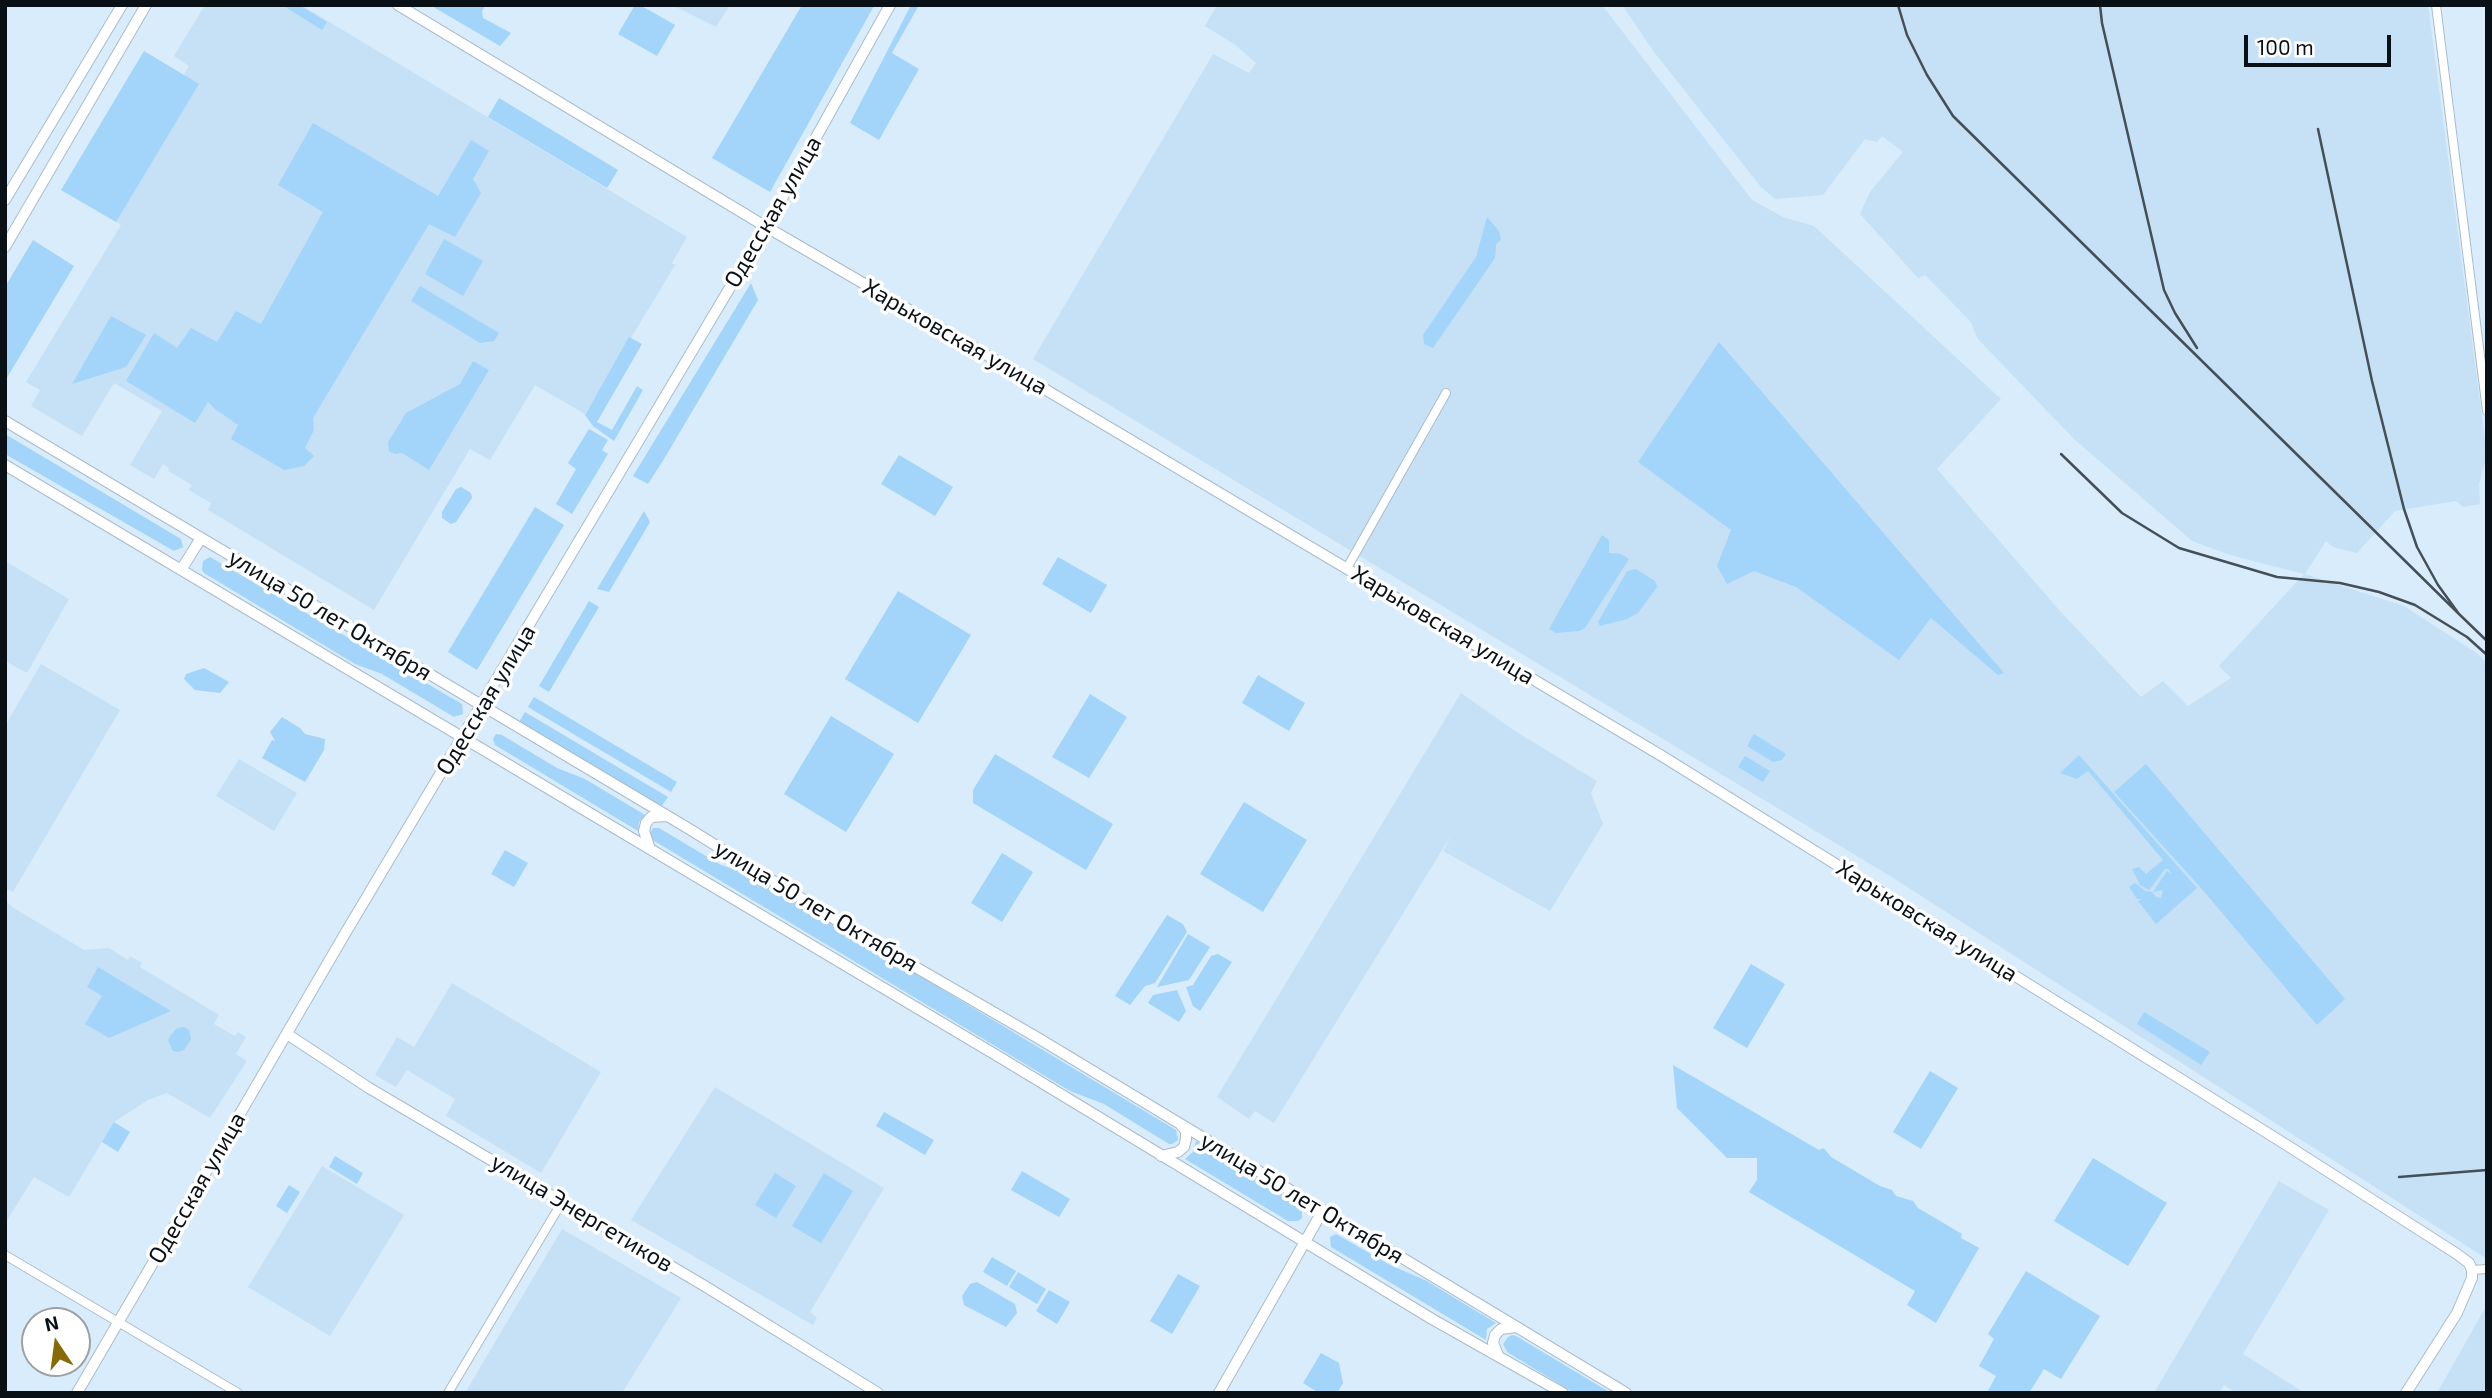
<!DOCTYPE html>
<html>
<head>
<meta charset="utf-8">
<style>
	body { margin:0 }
	#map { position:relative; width:2492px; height:1398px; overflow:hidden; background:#d8ecfb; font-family:"Exo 2",sans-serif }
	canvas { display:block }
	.frame { position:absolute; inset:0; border:7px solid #0a1116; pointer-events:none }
	.north { position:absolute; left:21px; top:1307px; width:70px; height:70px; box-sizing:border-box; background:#fff; border:2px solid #9da0a2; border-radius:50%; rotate:347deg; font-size:19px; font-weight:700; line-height:28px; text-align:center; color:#0a1116 }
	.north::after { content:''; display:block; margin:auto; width:24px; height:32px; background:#876a06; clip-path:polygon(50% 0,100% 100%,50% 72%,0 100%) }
	.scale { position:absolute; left:2244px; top:35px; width:147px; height:32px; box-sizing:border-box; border:4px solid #0a1116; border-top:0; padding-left:9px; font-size:21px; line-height:24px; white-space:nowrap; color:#0a1116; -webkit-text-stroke:5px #fff; paint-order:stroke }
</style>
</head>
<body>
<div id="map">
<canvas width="2492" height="1398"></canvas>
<div class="frame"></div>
<div class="north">N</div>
<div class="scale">100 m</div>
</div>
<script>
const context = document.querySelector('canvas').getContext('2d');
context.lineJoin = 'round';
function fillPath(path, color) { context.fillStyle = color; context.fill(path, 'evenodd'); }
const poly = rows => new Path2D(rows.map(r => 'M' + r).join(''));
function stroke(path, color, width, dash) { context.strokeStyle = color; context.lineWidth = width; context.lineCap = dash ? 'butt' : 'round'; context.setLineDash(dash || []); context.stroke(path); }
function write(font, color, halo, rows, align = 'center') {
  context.font = font + ' "Exo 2",sans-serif'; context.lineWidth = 7; context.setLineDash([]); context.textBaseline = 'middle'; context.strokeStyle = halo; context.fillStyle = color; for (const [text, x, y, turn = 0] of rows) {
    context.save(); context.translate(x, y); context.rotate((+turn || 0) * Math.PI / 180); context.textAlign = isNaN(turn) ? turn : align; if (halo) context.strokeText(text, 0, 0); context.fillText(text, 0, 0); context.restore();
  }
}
const built = poly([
	[205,5,301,5,687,237,672,263,675,265,585,414,535,385,490,460,470,449,374,610,208,510,211,503,189,490,192,485,168,471,169,468,163,464,154,479,130,465,162,411,114,383,82,436,31,406,40,390,26,382,121,225,101,213,189,66,174,56],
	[672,5,730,5,716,27],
	[1217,5,1602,5,1752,200,1783,217,1814,226,2001,399,1937,469,2060,611,2141,697,2163,681,2188,706,2231,678,2219,666,2304,574,2230,555,2192,541,2074,439,1977,338,1971,322,1925,275,1918,278,1860,214,1870,192,1903,152,1882,136,1877,142,1865,139,1823,195,1775,199,1761,187,1654,52,1622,5,2428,5,2487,455,2479,484,2480,504,2463,507,2456,501,2395,511,2357,553,2333,547,2326,541,2305,574,2404,606,2478,654,2487,664,2487,1259,1890,876,1033,359,1213,54,1249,73,1256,63,1234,44,1205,26],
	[5,561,69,599,27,673,5,661],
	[41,664,120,710,13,892,5,888,5,726],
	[1461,693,1515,731,1597,781,1591,793,1603,824,1550,911,1443,851,1452,834,1274,1123,1255,1111,1249,1119,1217,1097],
	[239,759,297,793,274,831,216,796],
	[5,900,12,907,84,950,109,948,128,960,130,956,142,963,140,967,219,1015,214,1024,235,1036,238,1032,246,1037,236,1054,247,1061,210,1118,167,1093,148,1100,114,1122,69,1197,34,1177,6,1222],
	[452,983,601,1072,541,1173,446,1116,455,1099,407,1070,396,1087,375,1075,397,1037,414,1047],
	[715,1087,884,1188,810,1312,817,1318,813,1325,631,1220],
	[322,1166,404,1215,330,1336,248,1287],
	[2279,1181,2329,1210,2243,1354,2305,1393,2236,1393,2224,1385,2219,1393,2154,1393],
	[562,1229,681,1298,622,1393,465,1393],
	[2487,1305,2487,1393,2437,1393]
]);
const green = poly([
	[282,5,299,5,327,22,322,30],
	[430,5,486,5,482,11,483,18,511,33,500,46],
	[635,5,640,5,675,25,657,56,618,34],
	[802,5,874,6,770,192,712,158],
	[911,5,919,5,892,53,919,69,879,140,850,123],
	[144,51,199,84,116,222,61,190],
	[499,98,618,170,607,188,488,117],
	[313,123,438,196,471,140,489,151,473,179,481,193,455,237,429,224,313,418,314,430,305,448,314,456,304,466,284,470,231,439,238,425,215,409,208,402,195,423,126,381,154,333,177,348,191,328,217,342,236,311,261,324,323,212,278,185],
	[1487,217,1499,231,1501,240,1496,244,1495,258,1433,348,1424,344,1423,335,1476,257],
	[444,239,483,261,463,296,425,274],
	[33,240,74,266,5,381,5,287],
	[751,283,758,300,664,459,648,484,633,476],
	[420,286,499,333,494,341,480,343,411,301],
	[111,316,146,335,126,367,72,384],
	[629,337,642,344,597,422,612,430,637,386,643,390,614,441,593,426,585,415],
	[1719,342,2004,673,1998,675,1931,618,1899,660,1796,587,1754,571,1727,584,1717,566,1731,530,1638,462],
	[473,361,489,370,429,470,402,453,395,454,389,451,388,442,406,413,460,384],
	[589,429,608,440,602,450,608,454,572,514,556,504,576,469,568,463],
	[5,434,181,539,183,547,174,551,5,454],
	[899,455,953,487,935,516,881,484],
	[461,487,471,493,472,498,456,522,451,524,442,518,442,512,456,489],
	[535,507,564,525,477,670,448,652],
	[644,511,650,522,609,592,597,589],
	[1602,535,1609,540,1609,553,1621,554,1629,559,1585,628,1579,631,1556,633,1549,629],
	[210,557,462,704,463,714,454,717,382,674,355,664,204,573,202,570,203,561],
	[1058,557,1107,585,1091,613,1042,584],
	[1636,569,1655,581,1657,587,1638,613,1627,619,1600,626,1598,622,1627,571],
	[898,591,971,635,918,723,845,679],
	[589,601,599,607,549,692,539,686],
	[204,668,229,682,220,693,195,690,184,679,186,674],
	[1258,675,1305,703,1289,731,1242,703],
	[1090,694,1127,717,1089,778,1052,757],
	[534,697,677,782,671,792,528,707],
	[525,712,668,797,661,807,519,722],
	[831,716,894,754,846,832,784,794],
	[282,717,300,728,305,734,325,739,324,750,305,782,262,758,272,740,275,741,270,732],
	[496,734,502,735,557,768,585,779,645,815,639,822,638,831,495,745,493,739],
	[1754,734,1786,754,1782,760,1773,762,1747,746],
	[995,754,1113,824,1086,870,973,803,973,790],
	[2079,755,2197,888,2156,924,2138,901,2142,899,2137,899,2129,887,2135,883,2145,891,2152,892,2156,897,2161,898,2163,890,2153,892,2167,871,2172,874,2168,869,2165,869,2149,890,2140,885,2132,869,2139,867,2146,874,2163,860,2088,771,2077,779,2060,773],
	[1745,756,1770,771,1763,782,1738,767],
	[2146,764,2345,999,2317,1025,2201,888,2114,792],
	[1244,802,1307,840,1263,912,1200,874],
	[653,828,659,828,721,865,752,875,1176,1130,1178,1140,1172,1144,1169,1144,1104,1104,1070,1091,651,839,650,833],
	[505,850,528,863,514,887,491,874],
	[1002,853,1033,872,1002,922,971,903],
	[1167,915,1183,924,1187,932,1155,983,1145,986,1130,1005,1115,996],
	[1188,934,1210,947,1189,980,1157,987],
	[1218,954,1232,962,1200,1011,1193,1006,1186,987,1193,985,1211,956],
	[1751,964,1785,984,1747,1048,1713,1028],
	[98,967,171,1011,109,1038,85,1024,102,996,87,987],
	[1177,990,1186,1011,1179,1022,1148,1003,1153,995],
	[2144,1012,2210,1052,2201,1065,2137,1024],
	[184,1027,189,1030,191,1039,184,1050,178,1052,173,1051,168,1041,170,1036,177,1028],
	[1673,1065,1819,1150,1824,1148,1831,1157,1880,1186,1892,1190,1896,1196,1913,1201,1918,1208,1962,1234,1961,1238,1979,1248,1936,1323,1907,1305,1915,1291,1749,1192,1757,1180,1757,1158,1727,1158,1677,1108],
	[1930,1071,1958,1088,1921,1149,1893,1132],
	[884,1112,934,1140,925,1155,876,1126],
	[114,1122,130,1132,118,1152,102,1142],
	[1196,1141,1299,1203,1302,1207,1302,1218,1298,1221,1288,1221,1185,1159,1193,1152],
	[335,1156,363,1173,357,1184,329,1167],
	[2093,1158,2167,1203,2128,1266,2054,1221],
	[1022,1171,1070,1199,1059,1217,1011,1190],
	[775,1173,796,1186,776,1218,755,1205],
	[824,1173,853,1191,821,1243,792,1226],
	[289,1185,300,1192,287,1213,276,1206],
	[1336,1234,1392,1266,1425,1280,1496,1323,1487,1329,1486,1340,1331,1247,1330,1237],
	[992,1257,1016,1271,1007,1286,983,1272],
	[2026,1271,2100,1316,2061,1379,2044,1369,2029,1393,1987,1393,1996,1376,1979,1366,1994,1339,1988,1334],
	[1018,1272,1046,1289,1037,1304,1009,1287],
	[1178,1274,1200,1286,1172,1334,1150,1321],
	[977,1282,1015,1304,1017,1313,1006,1327,964,1305,962,1296,970,1284],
	[1049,1290,1070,1302,1057,1324,1036,1311],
	[1512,1335,1516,1336,1611,1393,1574,1393,1507,1352,1503,1344,1508,1337],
	[1321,1353,1339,1363,1343,1383,1337,1393,1319,1393,1303,1383]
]);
const street = poly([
	[2436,5,2487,411],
	[1347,568,1446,393],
	[5,1255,238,1393],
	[2472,1270,2487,1269],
	[448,1393,562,1202]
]);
const secondary = poly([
	[398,5,763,225,1016,372,1662,756,2285,1144,2457,1254,2469,1263,2472,1270,2472,1278,2457,1313,2406,1393],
	[5,200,122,5],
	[5,247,146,5],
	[5,421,686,827,867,939,1038,1038,1626,1393],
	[5,465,1001,1058,1432,1319,1563,1393],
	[181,570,201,538],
	[650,849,644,831,646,823,651,817,666,816],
	[287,1034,369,1088,703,1285,878,1393],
	[1161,1156,1178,1152,1184,1147,1186,1139,1186,1131,1181,1125],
	[1498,1355,1493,1343,1495,1335,1501,1329,1516,1327],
	[77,1393,346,932,766,227,890,5],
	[1219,1393,1323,1210]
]);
const rail = poly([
	[1898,5,1907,35,1927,75,1953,116,2459,614],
	[2100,5,2102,23,2164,290,2175,313,2197,348],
	[2318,129,2372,381,2404,509,2417,547,2438,585,2459,614,2487,641],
	[2061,454,2122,513,2179,548,2277,577,2340,583,2379,592,2415,605,2467,637,2487,655],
	[2399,1177,2487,1170]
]);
const streetNames = [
	["Одесская улица",773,212,-60],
	["Харьковская улица",955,337,30],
	["улица 50 лет Октября",330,615,31],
	["Харьковская улица",1443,625,31],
	["Одесская улица",486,700,-59],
	["улица 50 лет Октября",816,906,31],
	["Харьковская улица",1927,921,32],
	["Одесская улица",197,1188,-60],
	["улица 50 лет Октября",1302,1198,31],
	["улица Энергетиков",582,1213,31]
];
fillPath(built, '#c6e1f5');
fillPath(green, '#a2d5f9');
stroke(street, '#a9bcca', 10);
stroke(secondary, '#a9bcca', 12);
stroke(street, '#fff', 8);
stroke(secondary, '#fff', 10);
stroke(rail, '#444f57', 2.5);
write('23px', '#0a1116', '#fff', streetNames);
</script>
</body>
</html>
